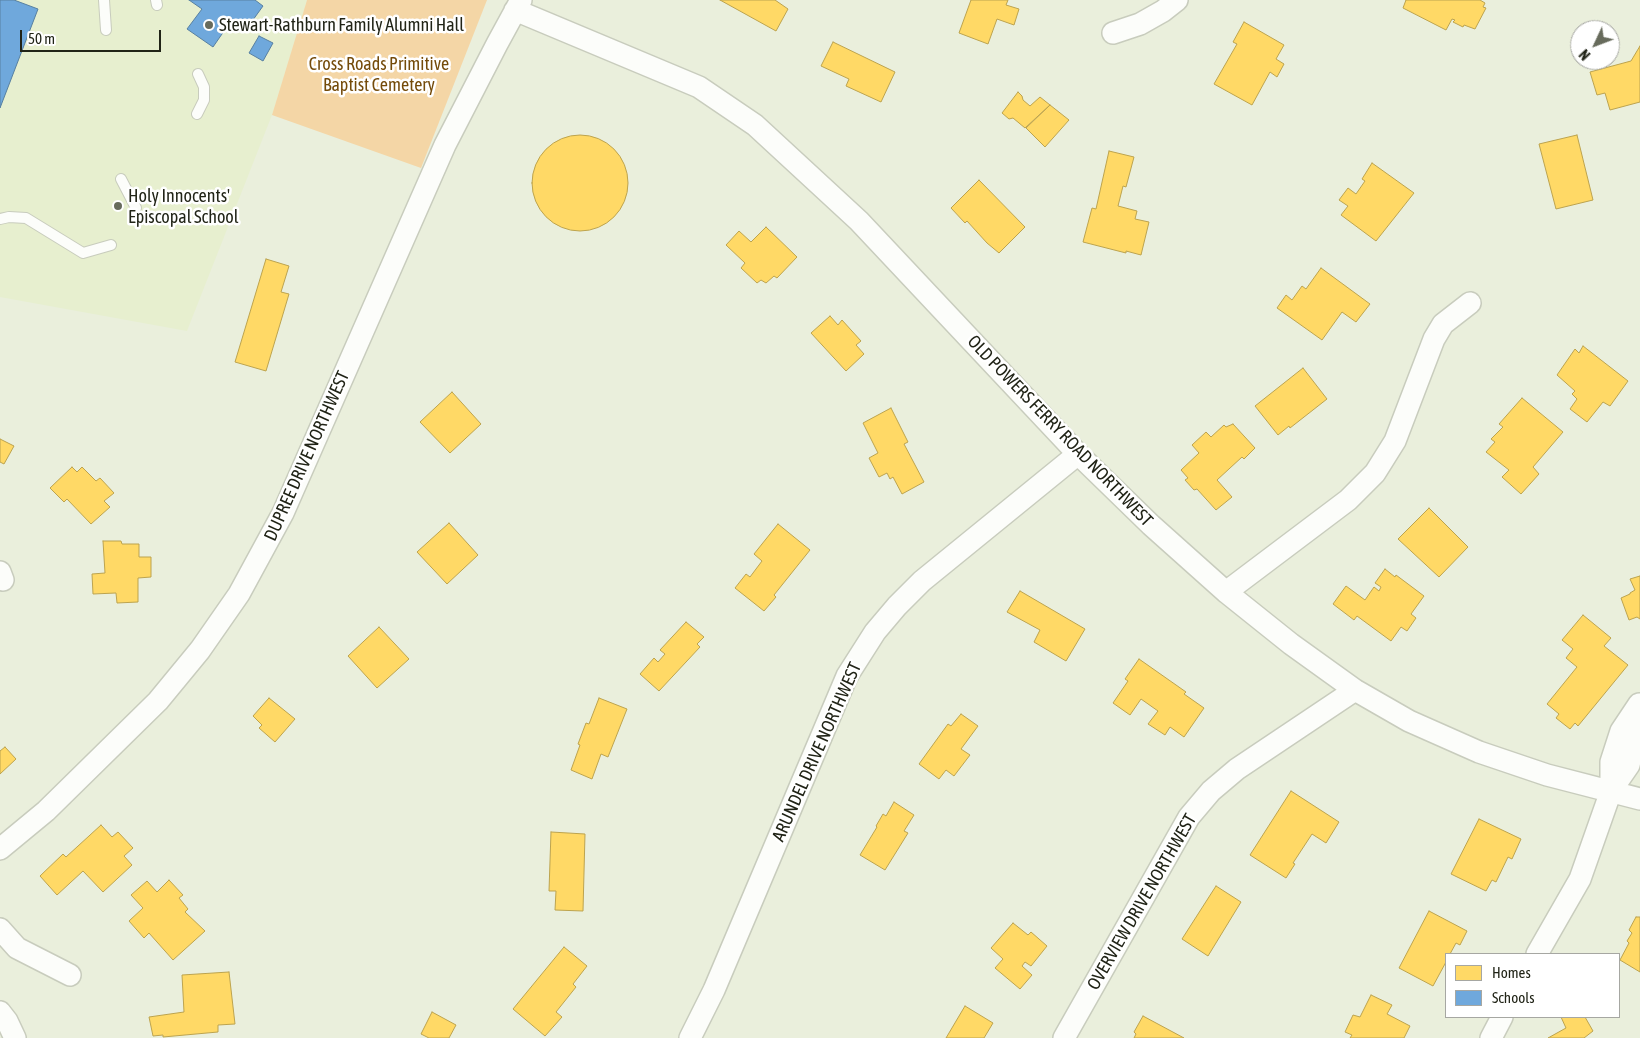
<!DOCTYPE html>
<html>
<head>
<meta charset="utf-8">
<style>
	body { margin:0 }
	#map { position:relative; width:1640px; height:1038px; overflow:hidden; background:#eaefdc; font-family:"Asap Condensed",sans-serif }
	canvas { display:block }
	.legend { position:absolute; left:1445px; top:953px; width:175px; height:65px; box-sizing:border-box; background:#fff; border:1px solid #a6a7a2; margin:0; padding:6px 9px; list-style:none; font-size:15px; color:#212417 }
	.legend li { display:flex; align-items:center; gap:10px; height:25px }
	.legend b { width:25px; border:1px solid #a6a7a2 }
	.north { position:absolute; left:1570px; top:20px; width:50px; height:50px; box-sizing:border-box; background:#fff; border:1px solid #a6a7a2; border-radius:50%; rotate:227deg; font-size:14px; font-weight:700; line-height:20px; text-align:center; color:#212417 }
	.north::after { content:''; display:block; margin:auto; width:18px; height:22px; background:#676b5c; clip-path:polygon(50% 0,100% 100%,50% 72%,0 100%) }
	.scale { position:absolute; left:20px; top:30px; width:141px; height:22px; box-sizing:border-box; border:2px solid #212417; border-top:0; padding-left:6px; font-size:15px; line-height:18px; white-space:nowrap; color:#212417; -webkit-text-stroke:4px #fff; paint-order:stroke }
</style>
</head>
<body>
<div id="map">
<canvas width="1640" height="1038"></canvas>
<ul class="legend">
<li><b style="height:14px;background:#ffd966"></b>Homes</li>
<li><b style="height:14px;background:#6fa8dc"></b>Schools</li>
</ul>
<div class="north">N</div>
<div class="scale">50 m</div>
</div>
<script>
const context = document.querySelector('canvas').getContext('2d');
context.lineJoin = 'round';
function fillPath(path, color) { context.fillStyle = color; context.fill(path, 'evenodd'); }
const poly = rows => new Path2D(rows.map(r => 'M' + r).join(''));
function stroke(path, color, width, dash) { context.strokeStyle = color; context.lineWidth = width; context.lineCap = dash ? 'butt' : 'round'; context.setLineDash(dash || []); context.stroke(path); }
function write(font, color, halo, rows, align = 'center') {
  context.font = font + ' "Asap Condensed",sans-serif'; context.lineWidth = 5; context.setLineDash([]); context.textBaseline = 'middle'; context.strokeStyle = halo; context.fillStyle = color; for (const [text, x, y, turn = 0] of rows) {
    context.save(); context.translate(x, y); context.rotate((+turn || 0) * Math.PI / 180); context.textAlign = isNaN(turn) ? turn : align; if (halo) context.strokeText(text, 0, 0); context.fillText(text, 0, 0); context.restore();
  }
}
const built = poly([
	[0,0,307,0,272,115,187,331,0,297]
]);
const green = poly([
	[307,0,487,0,421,168,272,115]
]);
const homes = poly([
	[720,0,775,0,788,9,776,31,720,0],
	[971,0,1008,0,1006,5,1019,9,1014,25,997,19,988,44,959,33,971,0],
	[1406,0,1480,0,1485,3,1483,7,1486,8,1475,29,1464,25,1463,27,1453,22,1455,20,1452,19,1446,30,1403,8,1406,0],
	[1244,22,1284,45,1276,59,1284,64,1277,77,1270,72,1252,105,1214,84,1237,44,1233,42,1244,22],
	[833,42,895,72,881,102,846,86,849,79,821,66,833,42],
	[1640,46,1640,102,1610,110,1605,93,1597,95,1590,72,1631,61,1640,46],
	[1018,92,1022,96,1023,100,1030,106,1040,97,1050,105,1025,128,1013,118,1009,119,1002,113,1018,92],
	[1050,105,1069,120,1045,147,1026,128,1050,105],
	'532 183a48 48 0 1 1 96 0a48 48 0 1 1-96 0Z',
	[1577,135,1593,200,1556,209,1539,144,1577,135],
	[1109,151,1134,157,1126,187,1123,186,1118,206,1137,211,1135,219,1149,222,1141,255,1126,251,1126,253,1083,242,1092,208,1096,209,1109,151],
	[1372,163,1414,193,1376,241,1341,215,1348,206,1339,200,1348,188,1356,194,1365,181,1362,179,1372,163],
	[979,180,1025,227,999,253,987,243,967,221,965,223,951,208,979,180],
	[766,227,797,257,777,278,774,276,766,283,761,280,757,283,741,268,745,263,726,245,739,231,751,242,766,227],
	[266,259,289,266,281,292,289,294,266,371,235,362,266,259],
	[1321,268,1370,304,1356,322,1342,312,1322,340,1277,308,1286,295,1292,300,1302,286,1306,289,1321,268],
	[830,316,838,325,842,320,861,341,856,345,864,354,846,371,811,333,830,316],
	[1583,346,1628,381,1610,406,1603,402,1587,422,1570,409,1577,399,1572,394,1575,391,1557,375,1575,349,1579,353,1583,346],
	[1303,368,1327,399,1290,428,1289,426,1278,435,1255,406,1303,368],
	[452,392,481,424,450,453,420,422,452,392],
	[1522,398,1563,432,1533,467,1539,474,1521,494,1502,477,1509,470,1486,452,1495,442,1491,439,1503,427,1499,424,1522,398],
	[891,408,908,442,904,444,924,482,902,494,893,477,890,479,887,473,879,477,869,458,878,453,863,423,891,408],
	[1233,424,1255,448,1244,459,1242,457,1217,480,1232,497,1216,510,1197,489,1194,490,1185,480,1188,478,1181,470,1199,453,1192,445,1206,432,1211,437,1224,425,1226,427,1233,424],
	[0,439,14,446,4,464,0,462,0,439],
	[72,467,77,472,82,467,96,481,100,478,114,493,104,501,110,507,91,524,67,499,64,502,50,488,72,467],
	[1429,508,1468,547,1439,577,1398,539,1429,508],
	[449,523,478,555,447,584,417,552,449,523],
	[778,524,810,550,774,595,776,597,764,611,735,588,746,574,750,577,762,561,754,554,778,524],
	[103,541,121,541,122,544,139,544,139,557,151,557,151,577,138,578,138,602,117,603,116,593,93,594,92,574,105,573,103,541],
	[1385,569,1395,577,1396,575,1424,596,1411,614,1416,618,1407,631,1401,627,1391,641,1357,616,1354,620,1333,604,1346,586,1365,600,1374,587,1379,591,1381,587,1375,583,1385,569],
	[1640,576,1640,619,1637,617,1629,620,1621,598,1630,594,1630,593,1635,590,1630,579,1640,576],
	[1020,591,1085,629,1066,661,1034,642,1040,630,1007,612,1020,591],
	[1583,615,1611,638,1604,646,1628,665,1578,726,1575,723,1570,729,1556,718,1559,714,1547,704,1577,667,1566,658,1573,649,1562,640,1583,615],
	[686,622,704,637,697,644,700,647,659,691,640,674,654,658,658,662,665,654,660,650,686,622],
	[379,627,409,659,377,688,348,656,379,627],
	[1139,659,1186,692,1184,694,1204,708,1184,737,1170,727,1165,735,1148,724,1158,711,1141,699,1130,715,1113,703,1128,681,1125,679,1139,659],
	[269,698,295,719,275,742,259,728,262,725,253,716,269,698],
	[599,698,627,709,608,757,601,754,592,779,571,770,580,745,578,744,586,723,589,724,599,698],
	[961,714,978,726,961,749,970,755,954,776,946,770,939,779,919,764,948,724,951,726,961,714],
	[5,747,16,759,0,774,0,751,5,747],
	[1291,791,1339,822,1326,843,1312,834,1293,863,1295,864,1286,878,1250,855,1291,791],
	[894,802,914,815,904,831,908,833,885,870,860,855,877,827,876,826,883,814,886,816,894,802],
	[1479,819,1521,839,1512,859,1508,857,1496,882,1492,880,1486,891,1451,874,1479,819],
	[101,825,112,837,118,832,133,848,124,856,132,865,103,892,83,871,57,895,40,876,63,854,66,857,101,825],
	[551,832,585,834,583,911,555,910,556,891,549,891,551,832],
	[169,880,183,895,179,898,188,909,185,912,205,931,173,960,149,933,144,938,129,921,143,908,131,895,147,881,157,892,169,880],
	[1216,886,1241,902,1208,956,1182,939,1216,886],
	[1429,911,1467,931,1460,945,1456,943,1450,954,1446,954,1446,962,1433,986,1399,968,1429,911],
	[1636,917,1640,917,1640,972,1620,960,1629,943,1627,941,1632,933,1629,930,1636,917],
	[1013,923,1028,935,1031,932,1047,946,1031,966,1025,962,1022,966,1032,975,1020,989,995,968,1003,959,991,948,1013,923],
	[564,947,587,966,573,984,576,987,556,1012,562,1017,545,1036,513,1009,564,947],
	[229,972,235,1024,218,1025,218,1032,163,1037,163,1035,153,1036,149,1017,184,1012,182,975,229,972],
	[1371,995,1392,1005,1387,1014,1410,1026,1404,1038,1350,1038,1352,1035,1345,1032,1353,1015,1360,1017,1371,995],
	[965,1006,993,1023,984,1038,946,1038,965,1006],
	[432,1012,456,1025,449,1038,429,1038,421,1034,432,1012],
	[1143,1016,1184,1038,1134,1038,1136,1034,1134,1032,1143,1016],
	[1561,1017,1585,1017,1593,1031,1584,1038,1548,1038,1566,1028,1561,1017]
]);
const schools = poly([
	[0,0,14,0,38,9,0,108,0,0],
	[189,0,255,0,263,6,245,31,231,21,213,47,187,29,202,9,189,0],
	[259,36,273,43,263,61,249,53,259,36]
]);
const lane = poly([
	[104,0,106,30],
	[156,0,157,5],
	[197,114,204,100,204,87,198,74],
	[121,179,136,208],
	[0,219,9,217,26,218,83,253,111,245]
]);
const street = poly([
	[515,10,699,87,755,125,859,221,1078,454,1151,525,1226,592,1291,644,1355,690,1409,721,1479,752,1547,775,1640,799],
	[1113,33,1140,24,1163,11,1177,0],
	[0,572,3,580],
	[1226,592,1348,500,1375,473,1395,441,1434,339,1443,324,1470,303],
	[1611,791,1611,762,1621,731,1639,704],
	[0,849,46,811,158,701,200,650,239,594,283,513,445,145,497,44,521,0],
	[0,929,17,948,70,975],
	[1537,954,1580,879,1611,791,1629,765,1638,729,1634,712],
	[0,1012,7,1021,15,1038],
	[690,1038,714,990,847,676,875,632,897,606,922,581,1078,454],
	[1064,1038,1189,817,1211,791,1237,769,1355,690],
	[1491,1038,1502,1017]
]);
const markers = [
	[209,25,5,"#676b5c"],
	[118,206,5,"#676b5c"]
];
const poiNames = [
	["Stewart-Rathburn Family Alumni Hall",219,25],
	["Holy Innocents'",128,196],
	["Episcopal School",128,217]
];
const parkNames = [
	["Cross Roads Primitive",379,64],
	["Baptist Cemetery",379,85]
];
const streetNames = [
	["OLD POWERS FERRY ROAD NORTHWEST",1060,431,46],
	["DUPREE DRIVE NORTHWEST",307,456,-66],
	["ARUNDEL DRIVE NORTHWEST",817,752,-66],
	["OVERVIEW DRIVE NORTHWEST",1142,902,-60]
];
fillPath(built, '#e7efcf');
fillPath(green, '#f4d6a6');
fillPath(homes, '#ffd966');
stroke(homes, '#bca34e', 1);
fillPath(schools, '#6fa8dc');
stroke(schools, '#5880a1', 1);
stroke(lane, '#c8ccbd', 12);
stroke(street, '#c8ccbd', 24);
stroke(lane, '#fcfdfa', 10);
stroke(street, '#fcfdfa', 21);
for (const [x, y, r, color] of markers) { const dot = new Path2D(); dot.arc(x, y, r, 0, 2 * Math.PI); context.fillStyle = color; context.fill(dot); stroke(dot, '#fff', 2); }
write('18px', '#212417', '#fff', poiNames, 'left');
write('18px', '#744b0a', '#fff', parkNames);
write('18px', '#212417', '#fff', streetNames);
</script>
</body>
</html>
